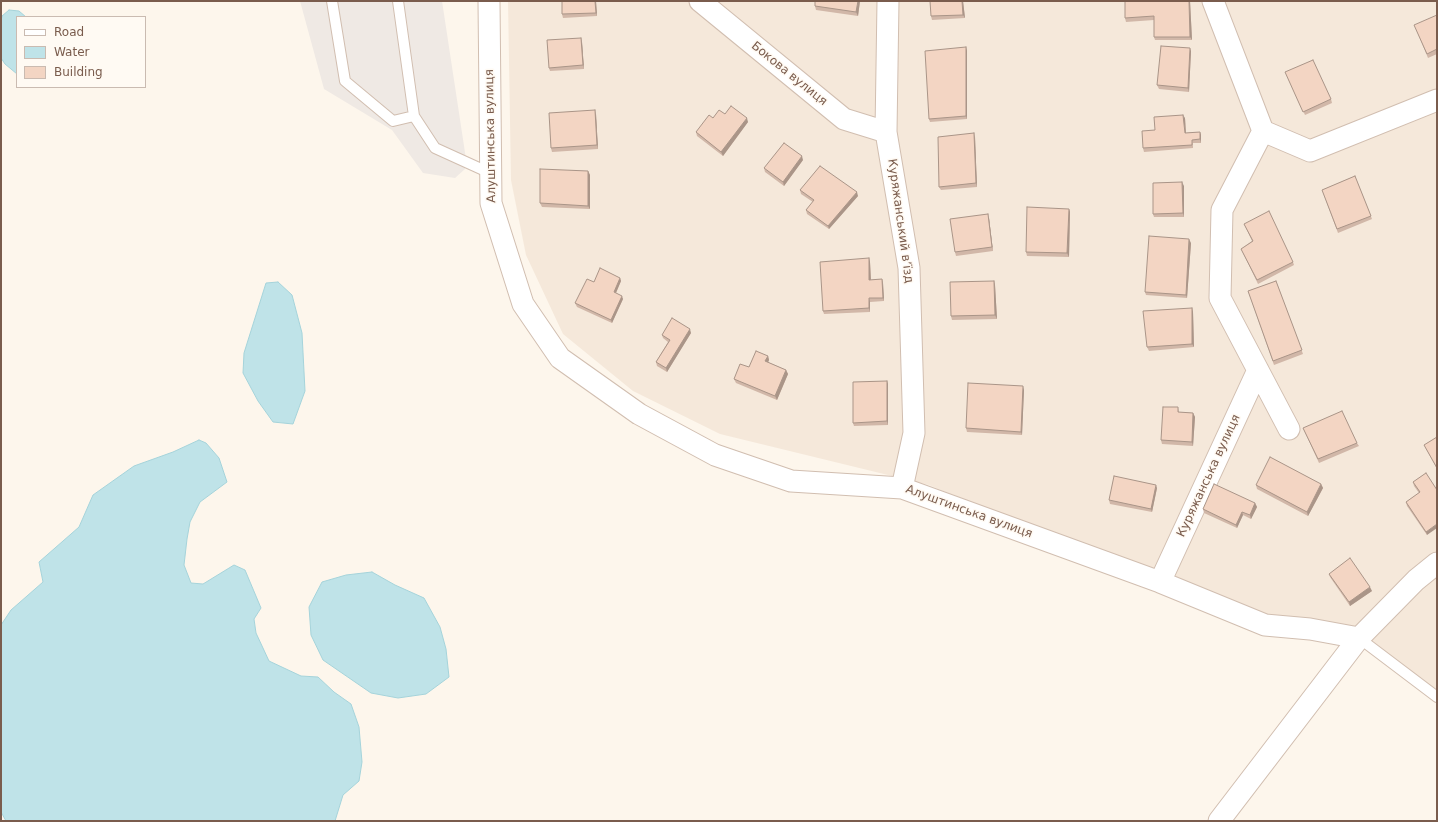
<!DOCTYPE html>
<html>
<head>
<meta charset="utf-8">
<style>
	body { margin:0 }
	#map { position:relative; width:1438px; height:822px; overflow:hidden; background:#fdf6ec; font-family:"DejaVu Sans",sans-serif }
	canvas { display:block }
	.frame { position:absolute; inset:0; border:2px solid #7a5c4d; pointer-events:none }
	.legend { position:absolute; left:16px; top:16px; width:130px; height:72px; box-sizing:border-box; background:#fffaf3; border:1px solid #cabbb1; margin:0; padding:5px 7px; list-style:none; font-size:12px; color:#7a5c4d }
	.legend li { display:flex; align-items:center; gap:8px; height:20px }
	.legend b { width:20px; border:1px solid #cabbb1 }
</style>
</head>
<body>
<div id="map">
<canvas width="1438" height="822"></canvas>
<div class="frame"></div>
<ul class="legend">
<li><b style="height:5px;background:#fff"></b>Road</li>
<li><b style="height:11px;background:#bfe3e8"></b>Water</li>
<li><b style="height:11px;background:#f3d5c3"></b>Building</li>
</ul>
</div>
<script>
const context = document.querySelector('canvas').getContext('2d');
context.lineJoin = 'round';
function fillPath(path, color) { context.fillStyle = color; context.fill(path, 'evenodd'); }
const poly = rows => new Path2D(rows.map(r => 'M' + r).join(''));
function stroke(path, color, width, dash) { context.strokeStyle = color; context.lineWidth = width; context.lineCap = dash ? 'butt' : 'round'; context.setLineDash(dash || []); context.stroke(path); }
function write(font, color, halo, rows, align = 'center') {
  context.font = font + ' "DejaVu Sans",sans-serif'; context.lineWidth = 3; context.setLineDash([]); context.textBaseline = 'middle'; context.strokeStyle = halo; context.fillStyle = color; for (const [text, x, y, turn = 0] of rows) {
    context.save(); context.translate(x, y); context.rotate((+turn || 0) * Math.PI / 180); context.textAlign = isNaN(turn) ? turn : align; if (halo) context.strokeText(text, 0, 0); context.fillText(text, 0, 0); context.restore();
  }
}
const residential = poly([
	[508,1,1437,1,1437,693,1348,633,1260,625,929,485,720,434,633,391,563,334,526,255,511,180]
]);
const industrial = poly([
	[300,1,442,1,466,159,465,169,455,178,423,173,392,130,324,89]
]);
const water = poly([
	[9,10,19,11,26,17,17,17,17,74,5,64,1,58,1,21,2,16,9,10],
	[278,282,292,295,302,333,305,391,293,424,273,422,258,401,243,373,244,353,266,283,278,282],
	[199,440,206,443,219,458,227,482,200,502,190,522,187,539,184,565,191,583,203,584,234,565,245,570,261,608,254,619,256,633,269,661,301,676,318,677,334,692,351,704,359,727,362,762,359,781,343,795,335,821,6,821,1,812,1,625,11,610,43,582,39,562,79,527,93,495,134,466,173,452,199,440],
	[372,572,395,585,424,598,440,627,446,649,449,677,426,694,398,698,371,693,323,660,311,635,309,607,322,582,346,575,372,572]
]);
const lane = poly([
	[332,1,345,81,393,121,414,116],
	[398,1,414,116,435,148,490,173],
	[1359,638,1437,697]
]);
const street = poly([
	[489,1,491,203,523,304,560,358,639,414,715,455,791,481,902,488,1160,582,1265,625,1310,629,1359,638],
	[700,1,844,119,886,132],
	[888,1,886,132,909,268,914,433,902,488],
	[1213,1,1263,131,1222,210,1220,298,1289,429],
	[1263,131,1310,151,1437,100],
	[1160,582,1258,370],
	[1219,821,1359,638,1416,580,1437,563]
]);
const wall = poly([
	[596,1,597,16,563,18,562,14],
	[815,1,860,1,858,16,816,10,815,6],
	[963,1,965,18,932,20,931,16],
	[1125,1,1190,1,1192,40,1155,40,1154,37,1154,20,1126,22,1125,18],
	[1437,15,1437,54,1428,58,1416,29],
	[581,38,582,42,584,69,550,71,549,68],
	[966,47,967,51,967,119,930,122,929,119],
	[1191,51,1189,92,1159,89,1157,85],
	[1287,76,1331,99,1332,103,1305,115],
	[596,114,598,149,552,152,551,148],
	[725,114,748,122,723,156,697,136,696,132,713,118],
	[1185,118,1186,133,1200,132,1201,135,1201,143,1193,143,1193,148,1144,152,1143,148,1155,130],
	[975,137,977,187,941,190,939,187],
	[803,160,784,186,765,172,764,168],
	[588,171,590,175,590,209,542,207,540,203],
	[1355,176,1372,219,1338,233,1322,190],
	[1184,186,1184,217,1154,217,1153,214],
	[800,190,858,196,829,229,807,214,806,210,813,202,801,194],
	[1069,209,1070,212,1069,257,1027,256,1026,252],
	[989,218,993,251,956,256,955,252],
	[1244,224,1293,262,1294,265,1258,284,1241,249,1252,241],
	[1191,243,1187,298,1146,295,1145,292],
	[869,258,870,262,871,280,882,279,883,283,884,301,870,302,870,312,824,314,823,311],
	[620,278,621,281,616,293,623,299,612,323,577,307,575,303,594,282],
	[994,281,995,285,997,319,952,320,951,316],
	[1276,281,1303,354,1274,365,1248,291],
	[1192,308,1193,312,1194,347,1149,351,1147,347],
	[691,333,667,372,657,366,656,362,668,342,663,338,662,335],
	[768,356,769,360,768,362,786,370,788,374,777,400,736,383,734,379,749,367],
	[887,381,888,384,888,425,854,426,853,423],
	[1024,390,1022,435,967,432,966,428],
	[1178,407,1179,412,1193,413,1195,417,1193,446,1162,444,1161,440],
	[1303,428,1357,443,1359,446,1319,463],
	[1437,437,1437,469,1424,445],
	[1426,473,1427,535,1407,506,1406,502,1419,493,1414,486,1413,482],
	[1321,484,1323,488,1308,516,1257,489,1256,485],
	[1157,488,1152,512,1110,504,1109,500],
	[1255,503,1257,507,1251,519,1243,515,1237,528,1204,513,1203,509],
	[1329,574,1372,591,1350,606,1330,577]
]);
const shadedWall = poly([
	[595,1,596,1,597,16,596,13],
	[858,1,860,1,858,16,856,12],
	[962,1,963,1,965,18,963,15],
	[1189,1,1190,1,1192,40,1190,37],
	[581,38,582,42,584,69,583,65],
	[966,47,967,51,967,119,966,116],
	[1190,48,1191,51,1189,92,1188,88],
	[595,110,596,114,598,149,597,145],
	[1183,115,1185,118,1186,136,1185,133],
	[747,118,748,122,723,156,721,152],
	[1200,132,1201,135,1201,143,1200,139],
	[974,133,975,137,977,187,976,183],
	[802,156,803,160,784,186,783,182],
	[588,171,590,175,590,209,588,206],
	[1182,182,1184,186,1184,217,1183,213],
	[857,192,858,196,829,229,828,226],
	[1069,209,1070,212,1069,257,1067,253],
	[988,214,989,218,993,251,992,247],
	[1189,239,1191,243,1187,298,1186,295],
	[869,258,870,262,871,283,869,280],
	[620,278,621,281,615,295,614,292],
	[882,279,883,283,884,301,883,298],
	[994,281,995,285,997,319,995,315],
	[622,296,623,299,612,323,611,320],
	[869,298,870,302,870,312,869,308],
	[1192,308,1193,312,1194,347,1192,344],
	[690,329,691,333,667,372,666,368],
	[768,356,769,360,767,365,765,361],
	[786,370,788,374,777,400,775,396],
	[887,381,888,384,888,425,887,421],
	[1023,386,1024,390,1022,435,1021,432],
	[1193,413,1195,417,1193,446,1192,442],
	[1321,484,1323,488,1308,516,1307,512],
	[1156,485,1157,488,1152,512,1151,509],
	[1255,503,1257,507,1251,519,1250,515],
	[1242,512,1243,515,1237,528,1236,525],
	[1437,524,1437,528,1427,535,1426,532],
	[1370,587,1372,591,1350,606,1349,602]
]);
const building = poly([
	[562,1,595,1,596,13,562,14,562,1],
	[815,1,858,1,856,12,815,6,815,1],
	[930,1,962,1,963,15,931,16,930,1],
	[1125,1,1189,1,1190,37,1154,37,1154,16,1125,18,1125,1],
	[1437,15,1437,49,1427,54,1414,25,1437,15],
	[581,38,583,65,549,68,547,40,581,38],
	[1161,46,1190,48,1188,88,1157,85,1161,46],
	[966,47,966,116,929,119,925,51,966,47],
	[1313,60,1331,99,1303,112,1285,72,1313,60],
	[731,106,747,118,721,152,696,132,709,115,713,118,719,110,725,114,731,106],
	[595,110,597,145,551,148,549,113,595,110],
	[1183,115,1185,133,1200,132,1200,139,1192,140,1192,145,1143,148,1142,131,1155,130,1154,117,1183,115],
	[974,133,976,183,939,187,938,137,974,133],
	[784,143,802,156,783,182,764,168,784,143],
	[820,166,857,192,828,226,806,210,814,200,800,190,820,166],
	[540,169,588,171,588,206,540,203,540,169],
	[1355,176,1371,216,1337,229,1322,190,1355,176],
	[1182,182,1183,213,1153,214,1153,183,1182,182],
	[1027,207,1069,209,1067,253,1026,252,1027,207],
	[1269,211,1293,262,1257,280,1241,249,1253,241,1244,224,1269,211],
	[988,214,992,247,955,252,950,219,988,214],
	[1149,236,1189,239,1186,295,1145,292,1149,236],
	[869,258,869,280,882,279,883,298,869,298,869,308,823,311,820,262,869,258],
	[600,268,620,278,614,292,622,296,611,320,575,303,587,279,594,282,600,268],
	[994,281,995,315,951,316,950,282,994,281],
	[1276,281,1302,350,1273,361,1248,291,1276,281],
	[1192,308,1192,344,1147,347,1143,311,1192,308],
	[672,318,690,329,666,368,656,362,670,340,662,335,672,318],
	[756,351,768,356,765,361,786,370,775,396,734,379,740,364,749,367,756,351],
	[887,381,887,421,853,423,853,382,887,381],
	[968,383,1023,386,1021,432,966,428,968,383],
	[1163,407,1178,407,1178,412,1193,413,1192,442,1161,440,1163,407],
	[1342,411,1357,443,1318,459,1303,428,1342,411],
	[1437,437,1437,468,1424,445,1437,437],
	[1270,457,1321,484,1307,512,1256,485,1270,457],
	[1426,473,1437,490,1437,524,1426,532,1406,502,1420,492,1413,482,1426,473],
	[1114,476,1156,485,1151,509,1109,500,1114,476],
	[1214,484,1255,503,1250,515,1242,512,1236,525,1203,509,1214,484],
	[1350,558,1370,587,1349,602,1329,574,1350,558]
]);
const streetNames = [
	["Бокова вулиця",789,74,39],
	["Алуштинська вулиця",491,136,-91],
	["Куряжанський в’їзд",900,221,82],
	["Куряжанська вулиця",1209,476,-65],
	["Алуштинська вулиця",969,512,20]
];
fillPath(residential, '#f5e8da');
fillPath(industrial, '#efe9e4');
fillPath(water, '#bfe3e8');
stroke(water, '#a5d3da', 1);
stroke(lane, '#d1beb0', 12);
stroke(street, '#d1beb0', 23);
stroke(lane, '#fff', 10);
stroke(street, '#fff', 21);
fillPath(wall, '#d1b7a8');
fillPath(shadedWall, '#aa9588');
fillPath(building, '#f3d5c3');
stroke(building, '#aa9588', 1);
write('12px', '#7a5c4d', '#fffaf3', streetNames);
</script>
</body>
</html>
